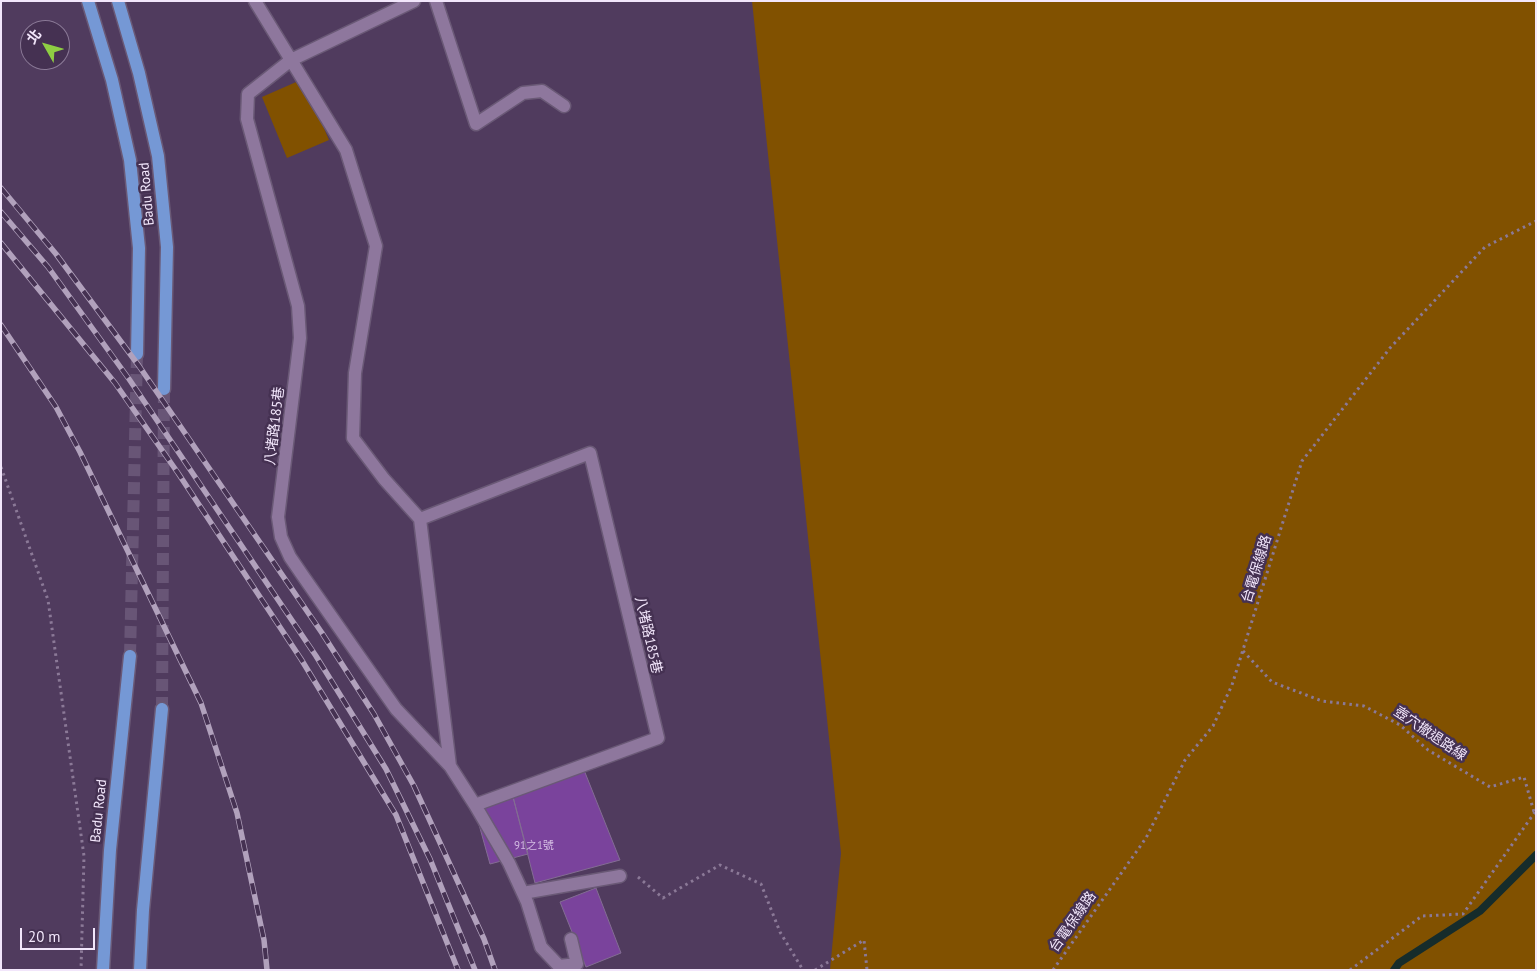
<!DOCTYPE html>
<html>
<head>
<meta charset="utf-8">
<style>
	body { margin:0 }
	#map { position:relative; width:1537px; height:971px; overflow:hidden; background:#503b5e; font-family:"PT Sans","Noto Sans TC",sans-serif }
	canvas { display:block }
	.frame { position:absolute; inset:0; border:2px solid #f2e6fb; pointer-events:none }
	.north { position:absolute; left:20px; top:20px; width:50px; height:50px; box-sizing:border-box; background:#453152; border:1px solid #8a7996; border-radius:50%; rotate:308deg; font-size:14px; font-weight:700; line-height:20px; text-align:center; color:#f2e6fb }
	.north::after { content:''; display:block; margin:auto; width:18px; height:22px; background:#8ece43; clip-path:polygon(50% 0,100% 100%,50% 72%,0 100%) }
	.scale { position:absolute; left:20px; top:928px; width:75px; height:22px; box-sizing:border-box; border:2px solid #f2e6fb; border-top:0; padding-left:6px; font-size:15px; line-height:18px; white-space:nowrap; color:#f2e6fb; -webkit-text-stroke:4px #453152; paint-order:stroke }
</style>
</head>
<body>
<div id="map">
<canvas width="1537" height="971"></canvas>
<div class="frame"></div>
<div class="north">北</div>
<div class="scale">20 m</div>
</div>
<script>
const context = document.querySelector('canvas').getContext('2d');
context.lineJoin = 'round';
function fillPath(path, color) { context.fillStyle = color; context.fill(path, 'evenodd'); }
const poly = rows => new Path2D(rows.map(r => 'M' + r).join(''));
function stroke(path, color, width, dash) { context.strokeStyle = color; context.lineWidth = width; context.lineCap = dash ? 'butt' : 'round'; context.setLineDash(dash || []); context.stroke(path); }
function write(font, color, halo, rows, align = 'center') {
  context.font = font + ' "PT Sans","Noto Sans TC",sans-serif'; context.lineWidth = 5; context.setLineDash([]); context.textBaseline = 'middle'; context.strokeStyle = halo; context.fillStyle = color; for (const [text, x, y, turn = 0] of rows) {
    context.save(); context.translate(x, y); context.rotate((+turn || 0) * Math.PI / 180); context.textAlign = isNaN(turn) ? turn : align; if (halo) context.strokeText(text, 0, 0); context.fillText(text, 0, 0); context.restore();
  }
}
const green = poly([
	[752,1,1536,1,1536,970,830,970,841,853],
	[303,79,329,140,287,158,262,97]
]);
const stream = poly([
	[1394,970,1399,963,1480,911,1536,855]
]);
const building = poly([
	[584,770,620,860,535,883,512,793,584,770],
	[512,793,528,854,490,864,473,803,512,793],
	[596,888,621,953,586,967,560,902,596,888]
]);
const majorTunnel = poly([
	[130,656,137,354],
	[162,709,164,389]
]);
const path = poly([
	[1,467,48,600,84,856,81,970],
	[1243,651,1272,682,1322,701,1364,706,1400,725,1428,750,1490,787,1524,777,1534,812],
	[638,877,663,898,720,865,761,884,780,932,803,970],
	[815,970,864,940,867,970],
	[1053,970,1146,838,1185,760,1213,726,1232,685,1302,461,1390,348,1485,247,1536,221],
	[1350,970,1422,916,1463,914,1535,812]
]);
const minor = poly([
	[255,1,346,150,376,246,355,373,353,438,384,479,420,519,450,766,475,805,658,738,590,453,420,519],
	[414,1,291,60,248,94,247,119,298,306,300,338,278,517,281,537,290,557,303,576,396,709,450,766],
	[436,1,476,124,523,93,542,91,564,106],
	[475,805,509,863,527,902,541,947,559,966,577,964,571,939],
	[523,893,620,876]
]);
const major = poly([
	[88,1,112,80,130,160,139,248,137,354],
	[118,1,139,73,158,156,167,247,164,389],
	[103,970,110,850,130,656],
	[140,970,143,910,162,709]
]);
const rail = poly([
	[1,188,56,254,139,366,322,633,374,714,414,786,484,939,495,970],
	[1,212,48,267,129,379,316,656,386,769,430,859,475,970],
	[1,243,115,383,178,473,301,659,396,815,458,970],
	[1,325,56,407,80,452,201,703,237,813,264,940,267,970]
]);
const numberNames = [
	["91之1號",534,846]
];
const streetNames = [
	["Badu Road",147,194,-95],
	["八堵路185巷",275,426,-83],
	["台電保線路",1257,569,-73],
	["八堵路185巷",648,635,77],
	["壺穴撤退路線",1430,734,34],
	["Badu Road",99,811,-84],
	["台電保線路",1073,922,-55]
];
fillPath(green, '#815100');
stroke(stream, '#162c2b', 8);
fillPath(building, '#7a439c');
stroke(building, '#836d93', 1);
stroke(majorTunnel, '#685576', 12, [12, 6]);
stroke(minor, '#6a5976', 15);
stroke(major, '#6a5976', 15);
stroke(path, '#8b7997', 3, [2.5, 4]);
stroke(minor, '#8e779d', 12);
stroke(major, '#7598d5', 12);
stroke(rail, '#b1a1bc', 5.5);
stroke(rail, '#453152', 4, [11]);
write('11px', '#d4bde3', null, numberNames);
write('14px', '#f2e6fb', '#453152', streetNames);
</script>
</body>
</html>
